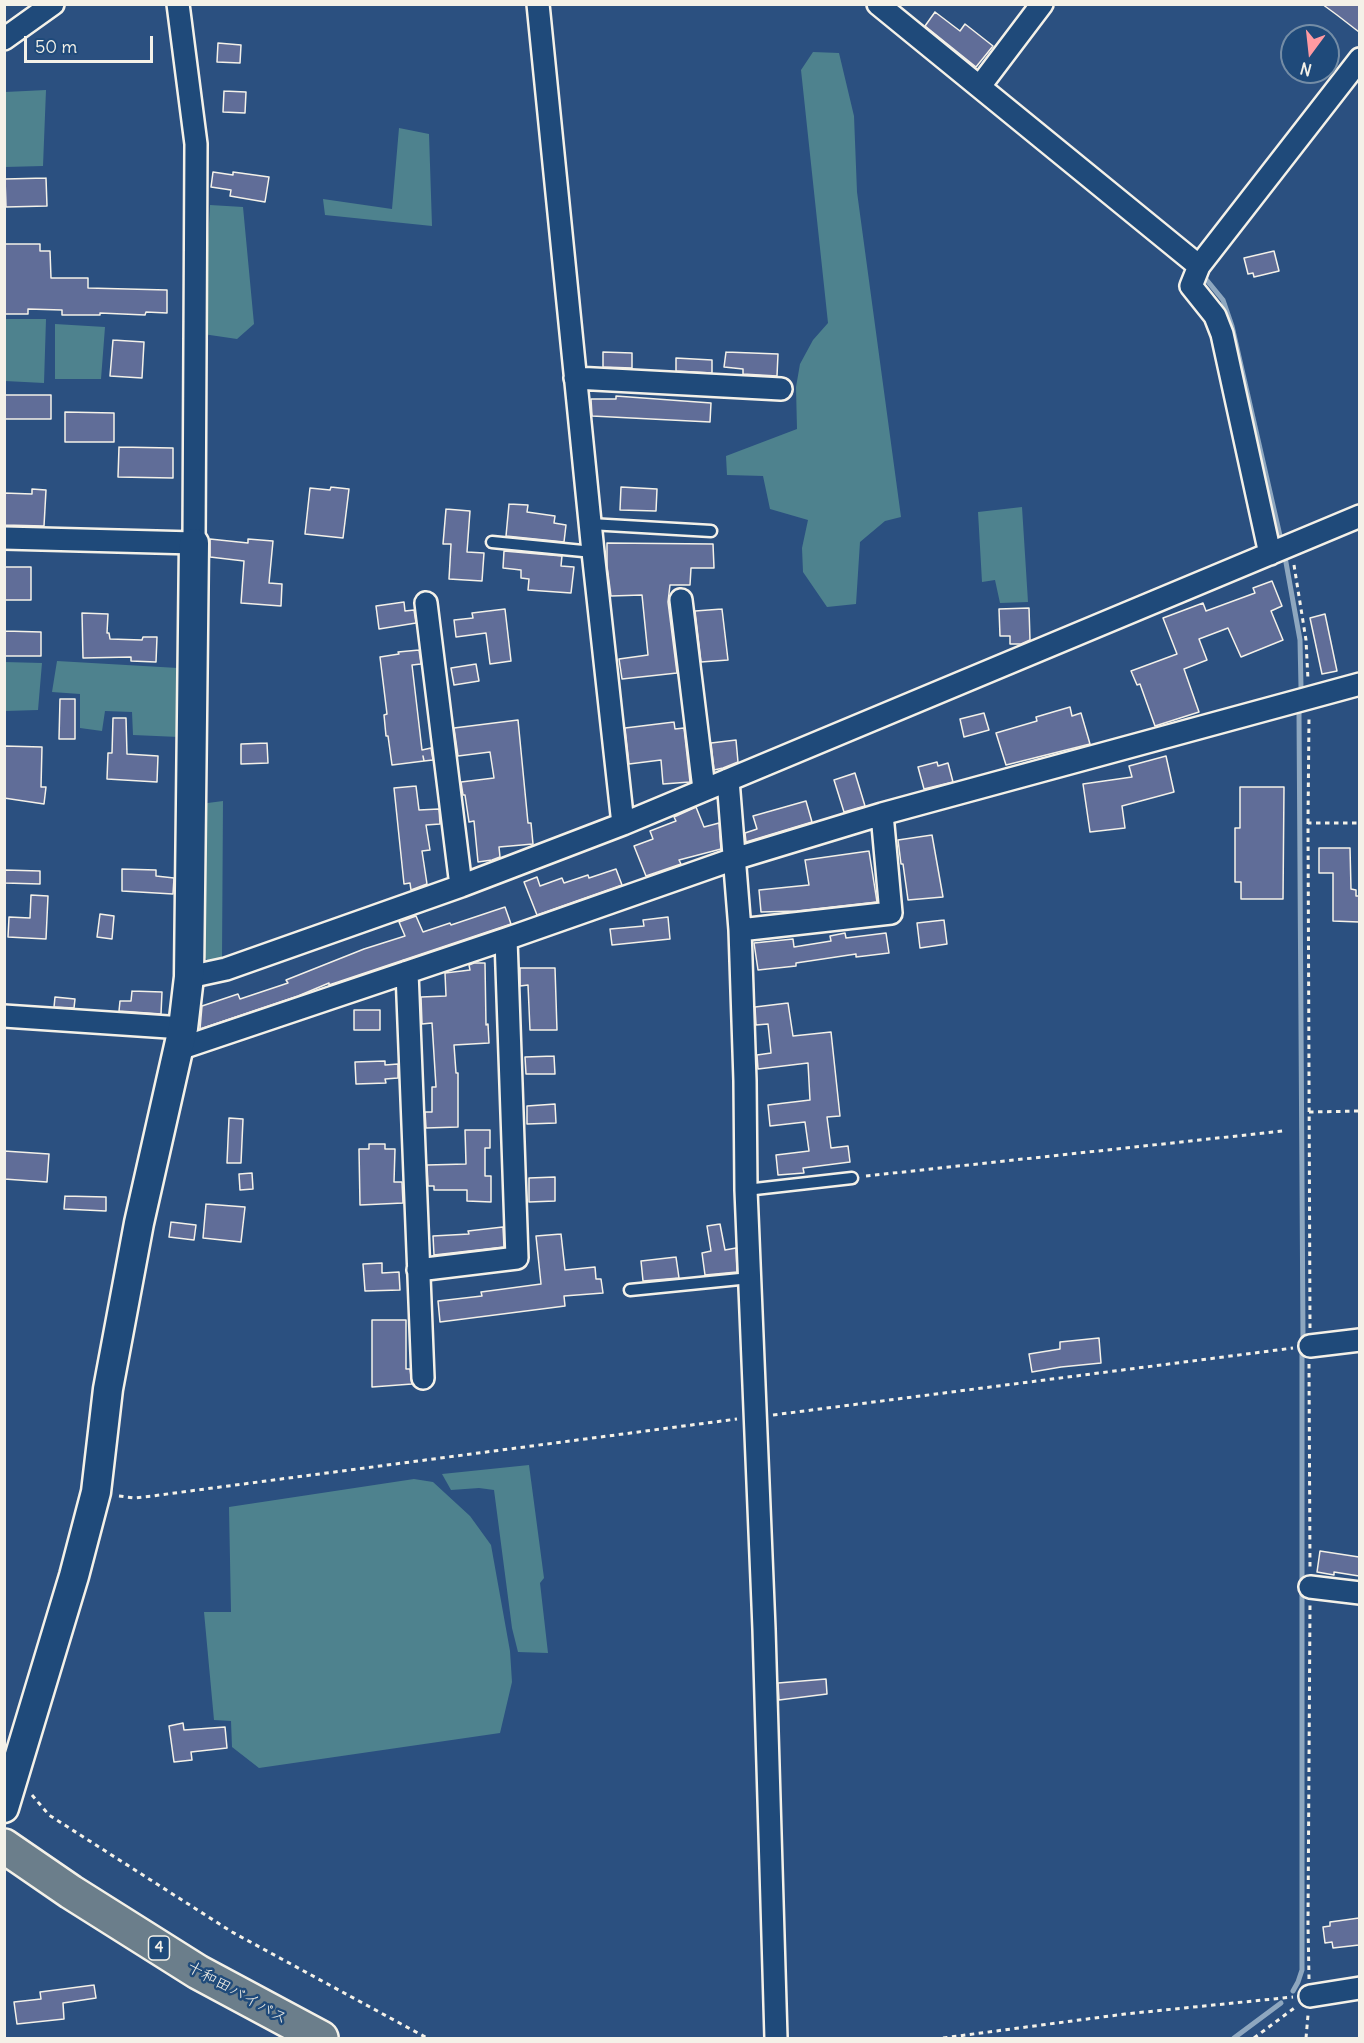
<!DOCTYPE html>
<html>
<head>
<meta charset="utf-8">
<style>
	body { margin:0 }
	#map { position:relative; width:1364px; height:2043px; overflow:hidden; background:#2b5080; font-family:Delius,sans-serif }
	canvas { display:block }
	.frame { position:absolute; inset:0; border:6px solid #f4f1e8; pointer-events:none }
	.north { position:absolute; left:1280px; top:24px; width:60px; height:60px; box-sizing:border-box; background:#1f4a7a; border:2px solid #748da6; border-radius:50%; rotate:195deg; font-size:16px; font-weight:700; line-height:24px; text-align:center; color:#f4f1e8 }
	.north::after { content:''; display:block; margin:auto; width:21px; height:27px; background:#ff9aa2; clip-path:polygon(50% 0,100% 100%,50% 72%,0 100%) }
	.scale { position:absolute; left:24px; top:36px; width:129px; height:27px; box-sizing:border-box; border:3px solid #f4f1e8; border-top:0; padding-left:8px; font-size:18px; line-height:21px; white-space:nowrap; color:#f4f1e8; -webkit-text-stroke:4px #1f4a7a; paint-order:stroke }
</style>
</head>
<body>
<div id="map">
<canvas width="1364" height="2043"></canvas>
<div class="frame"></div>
<div class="north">N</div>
<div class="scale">50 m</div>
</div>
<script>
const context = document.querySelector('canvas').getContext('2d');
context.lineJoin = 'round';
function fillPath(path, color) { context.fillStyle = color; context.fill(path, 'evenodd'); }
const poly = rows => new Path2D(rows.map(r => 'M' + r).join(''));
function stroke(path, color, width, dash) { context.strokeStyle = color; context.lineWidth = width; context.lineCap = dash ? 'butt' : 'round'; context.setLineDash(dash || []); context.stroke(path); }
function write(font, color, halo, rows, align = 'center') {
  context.font = font + ' Delius,"Klee One",sans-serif'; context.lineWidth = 5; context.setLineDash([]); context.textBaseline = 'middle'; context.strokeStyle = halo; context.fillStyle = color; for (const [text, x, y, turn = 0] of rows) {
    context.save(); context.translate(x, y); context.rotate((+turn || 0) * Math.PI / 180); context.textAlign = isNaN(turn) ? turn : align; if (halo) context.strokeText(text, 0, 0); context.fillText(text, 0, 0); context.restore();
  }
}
const green = poly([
	[813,52,839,53,854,116,857,192,901,517,885,521,860,542,856,604,827,607,803,572,802,548,808,520,770,509,763,476,727,475,726,456,797,429,796,387,800,364,813,340,828,323,801,70],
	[46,90,43,166,5,167,5,92],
	[399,128,429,134,432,226,325,215,323,199,392,209],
	[210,205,243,207,254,324,237,339,203,334],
	[5,319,46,319,44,383,5,381],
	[55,324,105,327,101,379,55,379],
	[1022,507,1028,602,1000,603,995,580,982,582,978,512],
	[57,661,178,668,179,737,133,735,132,712,105,711,102,731,80,728,80,694,52,692],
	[4,662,42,663,38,710,5,711],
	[223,801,222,957,216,962,208,961,200,951,200,804],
	[529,1465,544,1578,540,1583,548,1653,518,1652,512,1628,494,1490,479,1488,451,1490,442,1474],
	[414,1479,433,1482,470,1516,491,1545,510,1651,512,1682,500,1733,259,1768,232,1747,231,1721,214,1720,204,1612,231,1612,229,1507]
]);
const stream = poly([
	[1205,278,1223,300,1232,326,1281,540],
	[1285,557,1300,640,1301,687],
	[1299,712,1303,1340],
	[1302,1579,1302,1352],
	[1293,1991,1298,1982,1302,1970,1302,1591],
	[1234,2038,1281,2003]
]);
const building = poly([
	[1322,4,1359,4,1359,32,1337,15,1322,4],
	[935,12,960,31,965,24,993,46,976,67,925,26,935,12],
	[218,43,241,45,240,63,217,62,218,43],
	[224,91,246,92,245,113,223,112,224,91],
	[213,172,233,175,233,172,269,177,265,202,230,196,231,190,211,187,213,172],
	[46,178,47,206,6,207,5,179,46,178],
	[4,244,40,244,40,251,50,251,51,278,88,278,88,288,167,290,167,313,146,312,145,315,100,313,100,315,62,315,62,310,28,309,28,314,4,314,4,244],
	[1274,251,1279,271,1254,277,1253,273,1248,274,1244,258,1274,251],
	[113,340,144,342,142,378,110,376,113,340],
	[603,352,632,353,632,368,603,367,603,352],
	[726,352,778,354,777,376,743,374,743,369,724,367,726,352],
	[676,358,712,360,712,373,676,371,676,358],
	[5,395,51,395,51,419,5,419,5,395],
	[616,396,711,403,710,422,592,416,591,399,616,399,616,396],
	[65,412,114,413,114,442,65,442,65,412],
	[119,447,173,448,173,478,118,477,119,447],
	[331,487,349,489,343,538,305,534,310,488,330,490,331,487],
	[621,487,657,489,656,511,620,510,621,487],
	[32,489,46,490,44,526,4,525,4,493,32,494,32,489],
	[509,504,528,505,527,512,555,516,554,523,566,525,564,542,506,536,509,504],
	[446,509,470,511,467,552,484,553,482,581,449,579,451,544,443,544,446,509],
	[210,539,248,543,248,539,273,541,269,583,282,584,281,606,241,603,244,561,210,557,210,539],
	[607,543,713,544,714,568,691,568,690,585,670,585,668,602,677,673,622,679,619,659,648,655,642,595,611,596,607,566,607,543],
	[504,551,562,556,561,566,574,567,571,593,528,590,529,579,521,578,521,570,503,568,504,551],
	[4,567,31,567,31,600,4,600,4,567],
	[1272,581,1282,606,1271,611,1283,640,1241,657,1228,628,1199,639,1207,660,1184,669,1199,712,1155,726,1140,684,1137,685,1131,671,1177,654,1163,618,1203,603,1206,611,1255,593,1253,588,1272,581],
	[404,602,405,611,414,610,416,623,379,629,376,606,404,602],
	[1029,608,1030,640,1021,644,1010,644,1010,636,1000,636,999,609,1029,608],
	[505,609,511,661,490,664,486,633,456,637,454,620,473,618,472,613,505,609],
	[722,609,728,660,701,662,695,611,722,609],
	[82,613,108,614,107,633,109,633,110,639,142,640,143,637,157,637,156,662,131,661,131,657,83,658,82,613],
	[1325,614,1337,671,1322,674,1310,618,1325,614],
	[5,631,41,632,41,656,4,656,5,631],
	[419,650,421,664,412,665,422,750,431,748,433,760,424,761,423,756,424,761,392,765,388,736,386,736,384,715,387,714,380,657,399,654,398,652,419,650],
	[476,664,479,681,454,685,451,668,476,664],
	[60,699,75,699,75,739,59,739,60,699],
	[1070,707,1072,716,1081,713,1090,744,1006,765,996,733,1037,721,1036,717,1070,707],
	[984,713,989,730,964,737,960,719,984,713],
	[113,718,126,718,127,754,158,756,157,782,107,779,108,753,112,753,113,718],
	[518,720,528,823,531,823,533,844,499,847,500,857,492,860,478,862,474,821,469,822,465,795,463,795,461,782,494,778,490,752,458,756,454,728,518,720],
	[674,722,675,729,684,728,690,782,663,784,661,760,629,764,625,728,674,722],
	[736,740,738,762,723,768,714,770,711,743,736,740],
	[267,743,268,763,241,764,241,744,267,743],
	[4,746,42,747,41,787,46,787,44,804,4,798,4,746],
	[1166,756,1174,792,1122,806,1125,828,1090,832,1083,784,1132,777,1129,766,1166,756],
	[937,762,938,766,948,763,953,782,924,789,918,767,937,762],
	[855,773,865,806,844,812,834,780,855,773],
	[416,786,419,810,439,809,440,824,426,825,430,850,422,851,427,884,411,890,410,883,404,884,394,788,416,786],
	[1240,787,1284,787,1283,899,1241,899,1241,882,1235,882,1235,828,1240,828,1240,787],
	[806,801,812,822,746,842,745,833,757,829,753,816,806,801],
	[696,807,704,827,719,823,721,849,679,860,681,864,646,876,634,846,653,839,650,831,676,821,674,817,696,807],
	[932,835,943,897,908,900,903,864,901,864,898,840,932,835],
	[1319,848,1350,848,1351,889,1356,890,1356,896,1359,896,1359,922,1333,921,1333,873,1319,873,1319,848],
	[869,851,877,902,797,911,761,912,759,890,809,885,805,860,869,851],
	[122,869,156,870,156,876,174,878,173,894,122,891,122,869],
	[616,869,622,885,537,915,524,882,537,877,540,886,562,878,564,883,588,875,589,878,616,869],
	[5,870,40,871,40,884,5,883,5,870],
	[31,895,48,896,46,939,8,937,9,917,30,918,31,895],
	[505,907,511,924,329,985,329,983,298,996,200,1029,202,1006,238,994,240,999,288,983,286,980,364,949,405,936,399,922,416,916,423,932,450,923,451,925,505,907],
	[100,914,114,916,112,939,97,937,100,914],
	[668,917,670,939,612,945,610,929,644,926,643,920,668,917],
	[944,920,947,944,920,948,917,923,944,920],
	[845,933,846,938,886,933,889,953,856,957,856,954,796,963,796,966,758,970,754,943,793,939,794,947,831,941,830,936,845,933],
	[474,963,485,963,486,1025,488,1024,489,1043,454,1045,456,1073,458,1073,458,1127,426,1128,425,1112,432,1112,432,1087,436,1087,432,1023,422,1024,421,997,446,996,445,973,470,970,469,965,474,963],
	[520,968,555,968,557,1030,530,1030,528,985,520,986,520,968],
	[132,991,162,992,161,1014,119,1011,120,1001,131,1001,132,991],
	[55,997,75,999,74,1008,54,1007,55,997],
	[788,1003,793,1036,831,1032,840,1116,827,1117,831,1148,848,1146,850,1162,803,1168,804,1173,778,1175,776,1155,809,1151,805,1122,770,1126,768,1105,810,1100,808,1063,758,1069,757,1055,771,1053,768,1024,756,1025,755,1007,788,1003],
	[354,1010,380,1010,380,1030,354,1030,354,1010],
	[554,1056,555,1074,526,1074,525,1057,554,1056],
	[385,1061,385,1065,398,1064,398,1078,385,1079,386,1083,356,1084,355,1062,385,1061],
	[555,1104,556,1123,527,1124,527,1106,555,1104],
	[229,1118,243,1119,241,1163,227,1163,229,1118],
	[465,1130,490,1130,490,1148,485,1148,485,1176,491,1176,491,1202,467,1201,467,1190,434,1190,434,1186,428,1186,427,1165,466,1164,465,1130],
	[369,1144,385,1144,385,1149,395,1149,394,1182,402,1182,403,1203,360,1205,359,1149,369,1149,369,1144],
	[4,1151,49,1154,47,1182,4,1179,4,1151],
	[252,1173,253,1189,240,1190,239,1174,252,1173],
	[555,1177,555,1201,529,1202,529,1178,555,1177],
	[65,1196,106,1197,106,1211,64,1209,65,1196],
	[206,1204,245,1207,241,1242,203,1238,206,1204],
	[171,1222,196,1225,194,1240,169,1237,171,1222],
	[720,1224,725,1250,736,1248,737,1272,705,1275,702,1253,711,1251,707,1226,720,1224],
	[503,1227,504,1247,434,1255,433,1236,469,1234,468,1231,503,1227],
	[561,1234,565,1270,595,1267,596,1279,601,1279,603,1293,564,1296,565,1306,440,1322,438,1301,482,1296,481,1292,541,1284,536,1236,561,1234],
	[676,1257,679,1278,643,1281,641,1261,676,1257],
	[382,1263,382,1273,399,1272,400,1290,365,1291,363,1264,382,1263],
	[372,1320,406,1320,406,1369,410,1369,412,1384,372,1387,372,1320],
	[1099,1338,1101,1363,1061,1367,1032,1372,1029,1354,1060,1349,1060,1342,1099,1338],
	[1320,1551,1359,1557,1359,1576,1334,1572,1334,1575,1317,1572,1320,1551],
	[826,1679,827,1694,779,1700,778,1683,826,1679],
	[183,1723,184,1730,225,1727,227,1748,191,1752,192,1760,174,1762,169,1726,183,1723],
	[1359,1918,1359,1945,1333,1948,1332,1942,1325,1943,1323,1927,1330,1926,1330,1922,1359,1918],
	[94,1985,96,1998,63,2003,64,2019,17,2024,14,2002,41,1999,40,1992,94,1985]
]);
const path = poly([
	[1294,565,1306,640,1308,680],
	[1308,823,1309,717],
	[1309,1112,1360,1111],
	[866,1176,1283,1131],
	[1310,1328,1308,823,1360,823],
	[1309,1364,1310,1568],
	[773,1415,1293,1348],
	[119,1496,134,1498,152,1496,737,1419],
	[32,1795,49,1815,232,1932,427,2038],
	[1309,1979,1308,1924,1310,1604],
	[943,2038,1125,2014,1293,1997],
	[1254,2038,1297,2006],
	[1306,2038,1308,2015]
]);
const lane = poly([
	[590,524,711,531],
	[492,542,593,552],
	[746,1190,852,1178],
	[630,1290,750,1278]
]);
const street = poly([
	[538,4,593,552,623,824],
	[878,4,1199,266],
	[4,39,53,4],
	[980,86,1042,4],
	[575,378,781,389],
	[4,538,194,543,196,144,178,4],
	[1270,554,1222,334,1215,316,1191,286,1199,266,1360,59],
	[681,600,704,789],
	[426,603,461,886],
	[728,780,740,930,745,1081,746,1190,764,1629,776,2038],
	[740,930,891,913,882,814],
	[407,972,423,1378],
	[189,977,226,969,461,886,623,824,1360,516],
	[4,1016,183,1028],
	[179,1049,506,939,734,859,882,814,1360,684],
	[418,1270,517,1258,506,939],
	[1310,1346,1360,1340],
	[1310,1587,1360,1593],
	[1310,1996,1360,1988]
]);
const secondary = poly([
	[4,1808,74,1576,96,1492,108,1389,139,1223,183,1028,189,977,194,543]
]);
const highway = poly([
	[4,1846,71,1892,198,1972,321,2038]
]);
const shields = [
	[159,1948,21]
];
const shieldNames = [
	["4",159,1948]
];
const streetNames = [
	["十和田バイパス",237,1993,29]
];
fillPath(green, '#4e828e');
stroke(stream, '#8ea7bf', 5);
fillPath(building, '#606d98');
stroke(building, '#f4f1e8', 1.5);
stroke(lane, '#f4f1e8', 15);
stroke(street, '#f4f1e8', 26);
stroke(secondary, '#f4f1e8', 33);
stroke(highway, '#f4f1e8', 38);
stroke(path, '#f4f1e8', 3, [4.5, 4.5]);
stroke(lane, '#1f4a7a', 10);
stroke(street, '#1f4a7a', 21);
stroke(secondary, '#1f4a7a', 28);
stroke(highway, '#6b7e8b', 33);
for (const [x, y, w] of shields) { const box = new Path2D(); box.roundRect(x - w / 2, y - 12, w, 24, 4.5); context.fillStyle = '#1f4a7a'; context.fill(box); stroke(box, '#f4f1e8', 1.5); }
write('bold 15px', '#f4f1e8', null, shieldNames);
write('16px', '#f4f1e8', '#1f4a7a', streetNames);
</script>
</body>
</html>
